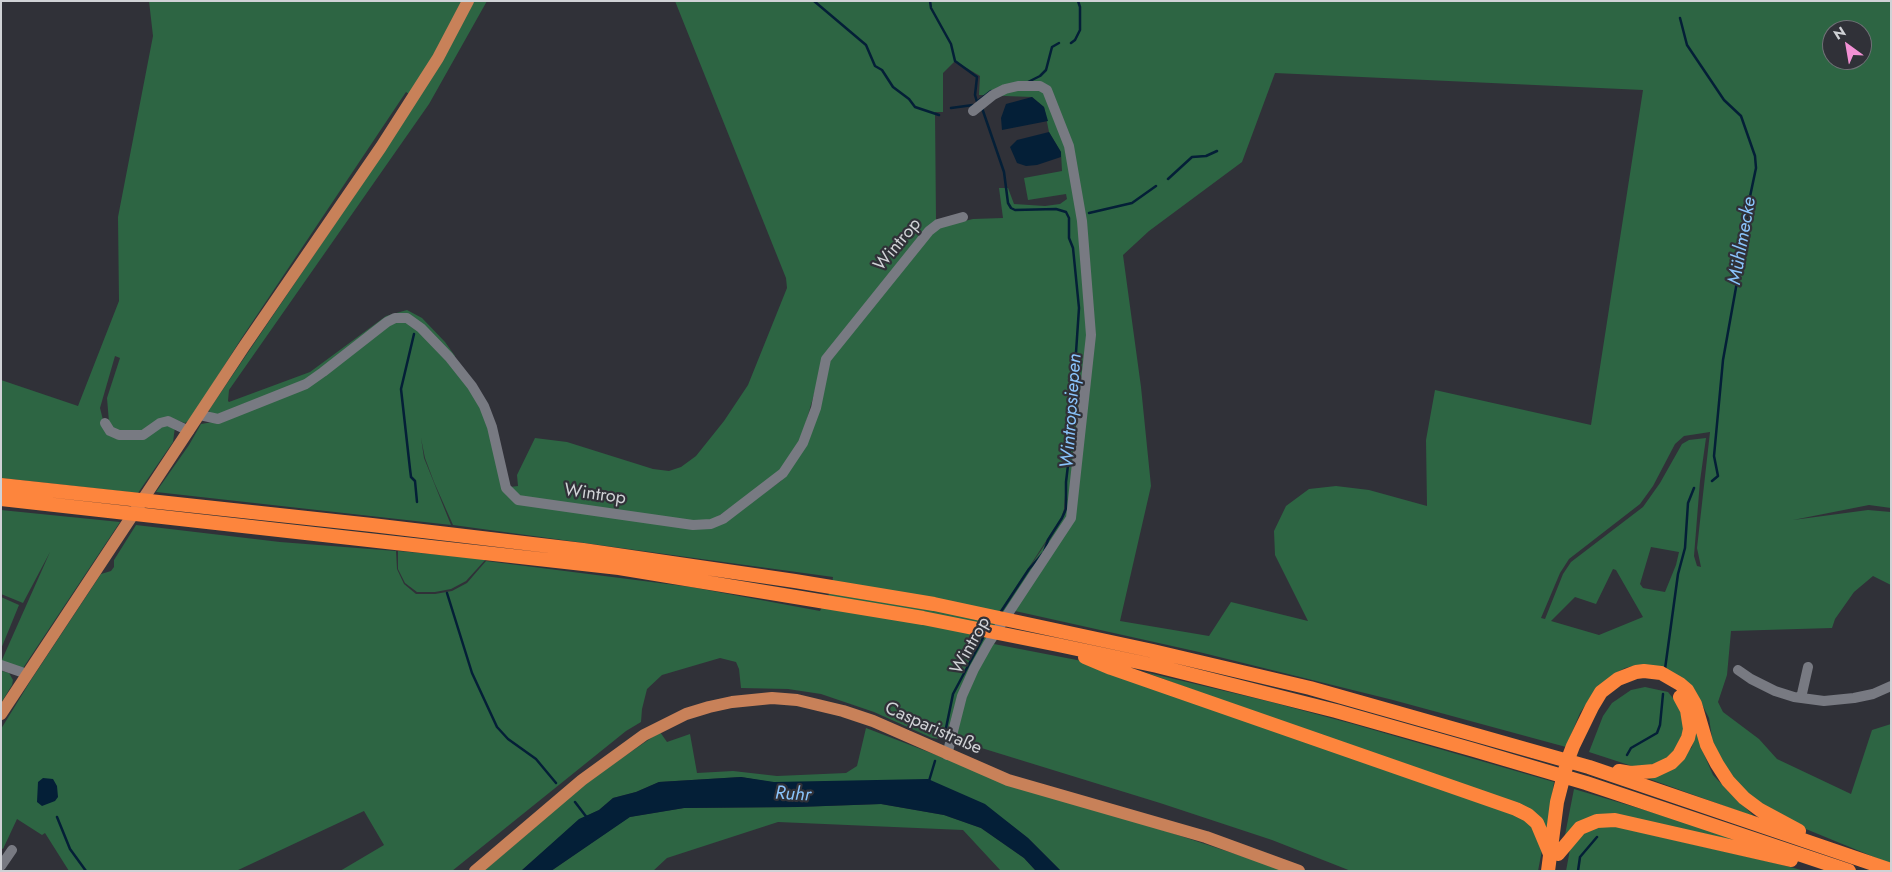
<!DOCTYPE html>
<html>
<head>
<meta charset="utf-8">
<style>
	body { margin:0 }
	#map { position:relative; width:1892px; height:872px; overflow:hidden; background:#303138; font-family:Jost,sans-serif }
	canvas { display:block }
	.frame { position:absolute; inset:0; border:2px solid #d0d2d6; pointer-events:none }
	.north { position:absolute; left:1822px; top:20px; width:50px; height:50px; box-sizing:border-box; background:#303138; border:1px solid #707177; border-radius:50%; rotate:328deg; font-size:14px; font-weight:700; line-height:20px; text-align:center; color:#d0d2d6 }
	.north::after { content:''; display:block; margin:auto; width:18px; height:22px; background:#f391d5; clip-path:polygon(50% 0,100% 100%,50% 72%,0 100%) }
</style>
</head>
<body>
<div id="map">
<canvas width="1892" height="872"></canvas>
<div class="frame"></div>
<div class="north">N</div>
</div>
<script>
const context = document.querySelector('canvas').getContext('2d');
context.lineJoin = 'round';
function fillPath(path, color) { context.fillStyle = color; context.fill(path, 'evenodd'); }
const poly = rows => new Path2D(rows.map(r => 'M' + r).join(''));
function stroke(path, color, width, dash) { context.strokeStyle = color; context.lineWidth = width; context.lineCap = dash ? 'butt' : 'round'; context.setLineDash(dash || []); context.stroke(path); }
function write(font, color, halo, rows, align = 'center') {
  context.font = font + ' Jost,sans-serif'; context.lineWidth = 4.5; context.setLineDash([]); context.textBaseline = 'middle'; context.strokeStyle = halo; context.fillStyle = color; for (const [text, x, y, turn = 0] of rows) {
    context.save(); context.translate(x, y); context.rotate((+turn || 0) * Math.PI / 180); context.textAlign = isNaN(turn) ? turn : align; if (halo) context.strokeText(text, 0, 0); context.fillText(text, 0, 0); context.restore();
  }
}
const green = poly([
	[149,1,487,1,429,104,229,390,228,401,229,402,310,372,386,316,407,310,422,318,445,342,455,356,451,358,432,337,429,339,451,363,481,404,490,426,505,488,509,493,509,498,518,494,510,487,518,486,517,475,535,438,567,442,653,469,669,471,681,467,696,456,724,421,748,385,787,288,786,278,675,1,1891,1,1891,508,1869,505,1793,520,1868,510,1891,512,1891,585,1873,576,1854,592,1835,619,1832,628,1731,631,1727,675,1718,702,1723,712,1759,739,1777,759,1851,794,1872,730,1891,724,1891,864,1801,827,1751,798,1726,772,1713,744,1709,718,1694,689,1661,667,1637,665,1625,668,1614,674,1591,697,1580,713,1566,747,1393,700,1199,652,1015,611,994,644,1082,661,1521,816,1533,822,1540,833,1542,850,1538,871,1351,871,1272,840,1160,803,962,742,932,738,874,712,821,694,788,689,741,688,739,669,736,662,720,658,662,675,647,689,642,709,641,722,626,731,452,871,340,871,384,845,364,811,236,871,69,871,45,833,42,835,17,819,3,849,1,848,1,729,31,680,101,574,111,571,114,567,114,560,136,525,280,542,396,551,397,569,404,584,416,594,435,594,452,591,467,583,486,561,691,587,820,611,831,590,833,577,453,525,434,482,425,458,421,438,424,458,451,525,156,492,189,445,201,424,213,422,224,417,223,413,218,415,210,413,209,410,364,181,417,99,406,92,241,339,190,420,185,423,174,419,165,420,140,433,120,433,112,429,109,422,107,398,120,358,115,356,100,408,104,424,108,432,119,439,140,438,147,436,166,424,172,424,175,427,173,442,138,493,1,478,1,380,78,406,119,301,118,217,153,36],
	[1832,30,1862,30,1862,60,1832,60],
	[955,61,980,76,979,95,1032,97,1044,107,1049,132,1061,152,1062,171,1024,178,1028,200,1066,194,1067,199,1060,204,1045,206,1014,204,1008,188,999,188,1003,218,973,219,939,227,930,233,829,358,805,446,781,481,722,523,717,517,781,473,800,443,825,356,926,229,936,221,935,112,943,112,943,73],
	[1275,73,1643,90,1591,425,1435,390,1426,440,1427,506,1369,490,1336,486,1309,489,1286,506,1274,531,1275,555,1308,621,1231,602,1209,636,1120,621,1151,486,1141,387,1123,255,1149,231,1242,162],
	[1710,432,1697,548,1701,567,1697,566,1694,556,1700,481,1706,438,1689,440,1682,444,1660,483,1643,507,1571,562,1563,574,1545,619,1541,618,1560,573,1569,559,1640,504,1653,486,1675,444,1684,436],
	[1066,482,1065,514,964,667,1061,518,1064,509],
	[1651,547,1679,552,1676,565,1665,592,1643,588,1640,584],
	[1613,569,1616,570,1643,617,1599,635,1551,621,1575,597,1596,604],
	[1,510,120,522,23,668,1,662,50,552,23,603,1,594],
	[398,551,486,559,466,581,451,589,435,592,417,592,405,583,398,569],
	[1,597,19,605,1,649],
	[2,671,9,673,13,680,12,685,1,703],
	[1145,672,1271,702,1353,724,1554,782,1547,833,1541,820],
	[1645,687,1668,692,1677,703,1682,714,1684,728,1679,745,1666,759,1649,766,1635,767,1589,752,1603,716,1612,703,1631,690],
	[1696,723,1703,752,1713,775,1732,795,1755,817,1644,777,1676,766,1692,747],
	[866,728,944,758,1287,871,1061,871,1028,838,1007,822,741,777,659,782,636,792,613,798,599,810,579,820,521,871,484,871,588,781,660,732,667,742,690,734,697,773,733,771,777,776,846,773,857,766],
	[1574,789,1675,819,1781,853,1620,817,1564,840],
	[881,804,944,815,981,828,1024,858,1036,871,1001,871,963,830,778,822,667,858,653,871,551,871,629,817,684,808,797,807],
	[1605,824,1779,864,1805,871,1566,871,1571,844,1588,829]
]);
const water = poly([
	[1032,97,1044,107,1048,121,1002,130,1001,118,1006,104],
	[1049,132,1061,152,1061,157,1037,165,1026,166,1017,163,1010,147,1017,140],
	[741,777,774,782,928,779,985,804,1028,838,1061,871,1036,871,1024,858,981,828,944,815,881,804,797,807,684,808,630,817,551,871,521,871,579,819,599,810,613,798,636,792,659,782],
	[43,778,53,779,57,786,58,797,55,801,42,806,37,802,38,782]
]);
const stream = poly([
	[814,1,866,45,875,66,882,70,893,87,909,99,915,107,939,115],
	[930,1,931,8,951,44,955,61,977,77,975,95,977,102],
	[1680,18,1687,45,1724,100,1741,116,1755,156,1756,168,1748,206,1742,254,1723,360,1714,456,1718,476,1712,481],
	[1071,43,1075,40,1080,30,1080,7,1078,1],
	[1028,82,1040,76,1046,70,1052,47,1059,43],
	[978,101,991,91],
	[951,108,973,105],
	[982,108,1004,172,1008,203,1011,208,1015,210,1056,209,1066,212,1069,218,1069,238,1073,248,1079,308,1073,397,1074,415,1066,482,1066,509,1062,518,1048,540,1044,552,1029,569,1000,613],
	[1168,179,1192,157,1206,156,1217,151],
	[1089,213,1132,203,1156,186],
	[414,334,401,389,410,469,411,477,415,481,417,502],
	[447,593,472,673,497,727,508,739,536,759,556,783],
	[1665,669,1678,574,1685,548,1688,503,1694,488],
	[944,738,953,694,984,636],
	[1627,755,1631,748,1657,733,1660,725,1663,694],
	[929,781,935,761],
	[575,802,588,819],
	[57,817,70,849,86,871],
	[1578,871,1580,857,1597,837]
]);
const minor = poly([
	[200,415,218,419,306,384,323,372,387,322,395,318,407,318,421,328,449,357,472,386,484,406,492,427,506,488,518,500,693,525,711,524,723,519,783,473,803,443,816,408,826,359,830,354,929,231,938,224,963,217],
	[105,423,110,431,119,435,143,435,160,423,168,421,189,431],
	[1,665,27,674],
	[1738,670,1751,679,1775,691,1794,697,1824,701,1854,698,1873,694,1891,686],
	[1801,698,1808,667],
	[947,755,962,696,974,669,988,644,1071,518,1091,335,1082,221,1069,146,1047,90,1040,86,1018,86,1005,89,993,95,973,111],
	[1,866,12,850]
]);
const major = poly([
	[1,714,243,348,381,147,438,58,468,1],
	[475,871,582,780,644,735,686,714,709,707,732,702,772,698,797,700,843,711,873,721,1008,780,1206,837,1299,871]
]);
const highway = poly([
	[1,485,372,525,583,550,795,581,934,604,1153,651,1310,688,1589,767,1891,870],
	[1,499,619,568,923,618,1058,645,1157,666,1336,711,1474,750,1586,783,1849,871],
	[1085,657,1111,668,1516,809,1528,815,1537,823,1550,854],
	[1619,771,1631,773,1654,771,1671,763,1679,755,1688,738,1690,729,1687,710,1680,697],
	[1558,854,1580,828,1597,821,1615,820,1791,860],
	[1548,871,1557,802,1568,759,1573,746,1592,707,1601,692,1618,679,1636,672,1644,671,1661,673,1680,684,1687,690,1695,704,1707,745,1717,764,1728,781,1744,798,1760,810,1799,831]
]);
const streetNames = [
	["Wintrop",898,245,-50],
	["Wintrop",595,495,8],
	["Wintrop",971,646,-61],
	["Casparistraße",933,729,24]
];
const waterNames = [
	["Mühlmecke",1743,241,-80],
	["Wintropsiepen",1072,411,-86],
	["Ruhr",793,795,3]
];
fillPath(green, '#2d6543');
fillPath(water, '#041f37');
stroke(stream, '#041f37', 2.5);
stroke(minor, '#787a82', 10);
stroke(major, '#c88159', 12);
stroke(highway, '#fd853d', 14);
write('18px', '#d0d2d6', '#303138', streetNames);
write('italic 19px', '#8ac4fc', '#303138', waterNames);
</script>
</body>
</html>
